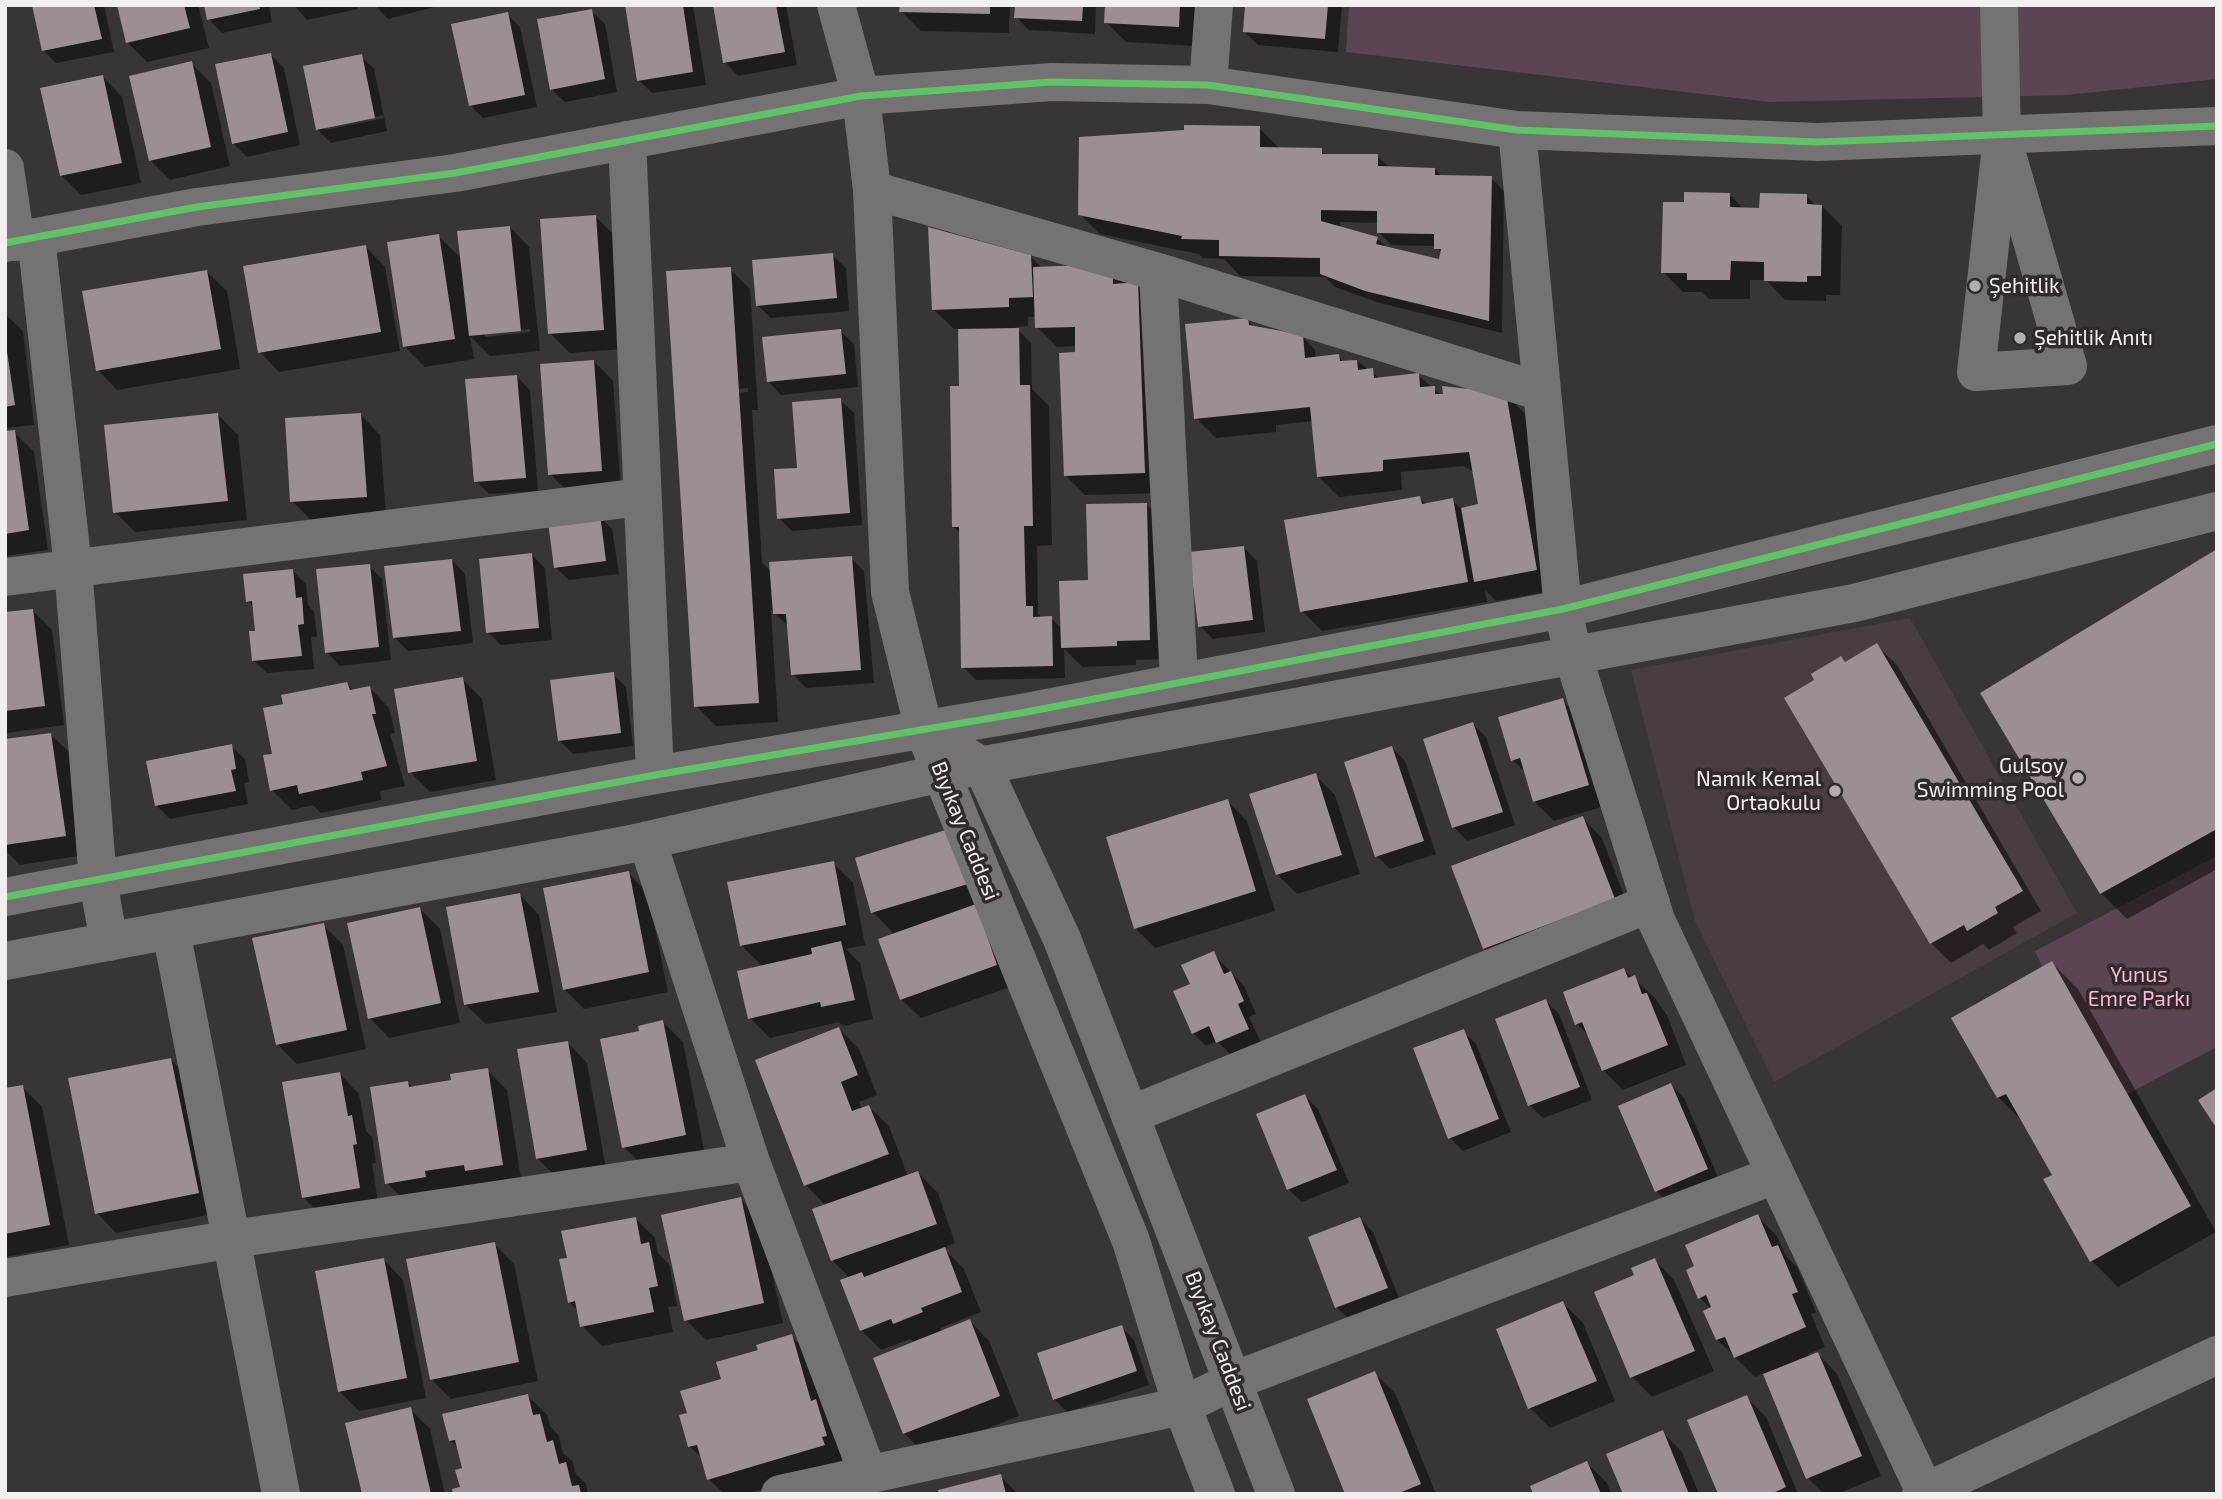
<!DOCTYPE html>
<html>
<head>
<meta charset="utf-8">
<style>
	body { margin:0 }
	#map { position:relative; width:2222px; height:1499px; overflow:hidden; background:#393537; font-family:"Exo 2",sans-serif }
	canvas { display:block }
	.frame { position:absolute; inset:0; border:7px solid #f3eff1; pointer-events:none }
</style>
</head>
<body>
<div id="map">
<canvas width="2222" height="1499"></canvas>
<div class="frame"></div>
</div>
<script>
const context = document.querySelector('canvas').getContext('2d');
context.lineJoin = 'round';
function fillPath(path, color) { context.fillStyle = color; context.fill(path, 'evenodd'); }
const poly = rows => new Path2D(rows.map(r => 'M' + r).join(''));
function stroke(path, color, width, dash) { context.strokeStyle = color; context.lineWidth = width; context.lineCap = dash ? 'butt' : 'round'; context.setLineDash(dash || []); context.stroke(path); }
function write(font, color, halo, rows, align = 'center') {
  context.font = font + ' "Exo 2",sans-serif'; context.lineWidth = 7; context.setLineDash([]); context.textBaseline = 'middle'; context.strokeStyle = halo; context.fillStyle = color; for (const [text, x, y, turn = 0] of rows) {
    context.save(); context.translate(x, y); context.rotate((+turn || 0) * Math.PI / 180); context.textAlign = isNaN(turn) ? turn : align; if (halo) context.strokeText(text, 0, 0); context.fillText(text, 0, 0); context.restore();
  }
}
const built = poly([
	[1910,618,2077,913,1774,1082,1695,921,1631,670]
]);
const green = poly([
	[1349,5,2217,5,2217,79,2067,95,1770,102,1346,52],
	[2217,856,2217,1047,2106,1105,2035,951]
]);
const shadow = poly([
	[34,5,104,5,114,52,56,63,43,50],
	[119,5,198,5,209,48,147,62,128,43],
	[206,5,269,5,272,22,222,33,209,19],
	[294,5,357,5,358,9,307,20],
	[375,5,442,5,388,19],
	[627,5,693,5,706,85,652,93,639,80],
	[714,5,786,5,797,65,738,76,725,62],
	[901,5,1010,5,1009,33,921,31,901,11],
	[1016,5,1096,5,1095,34,1029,30,1016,17],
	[1107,5,1200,5,1198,46,1126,42,1106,22],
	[1247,5,1342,5,1338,52,1258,45,1245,32],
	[591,11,605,24,617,92,565,102,551,89],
	[507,14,520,27,537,107,483,118,470,105],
	[271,55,284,68,300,145,247,157,234,144],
	[361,56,374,69,387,131,331,143,318,130,305,67],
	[383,115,384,118,325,130,325,127],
	[191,63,211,83,230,166,170,180,150,160],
	[103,77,122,97,141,183,81,195,61,175],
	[1259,128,1280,149,1321,150,1327,156,1377,156,1390,168,1435,169,1442,177,1491,178,1504,191,1502,333,1380,303,1335,287,1325,277,1240,276,1224,259,1203,258,1199,254,1100,234,1080,214],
	[1340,222,1379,223,1378,232,1392,245,1436,246,1442,255,1440,262,1388,249,1377,238,1340,228],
	[1729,194,1744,209,1761,209,1806,196,1817,206,1822,206,1842,226,1840,295,1826,295,1826,301,1785,300,1766,280,1750,280,1750,299,1709,299,1702,292,1683,292,1663,272,1685,204],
	[596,217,616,237,623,349,570,353,550,333],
	[510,227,529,247,540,351,490,356,470,336,474,359,425,367,405,347,438,236,462,259],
	[530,329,530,332,485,337,485,333],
	[366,247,385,267,400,351,279,372,260,352],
	[832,255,846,268,849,311,771,318,757,305],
	[1030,256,1042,268,1112,266,1158,304,1165,493,1085,495,1066,476,1077,346,1057,347,1037,327,1037,317,1028,317,1028,326,1015,327,1031,343,1032,389,1049,406,1052,545,1037,546,1038,614,1043,618,1051,618,1062,629,1090,582,1147,505,1160,518,1170,659,1136,660,1136,665,1083,667,1064,649,1065,678,976,680,963,667,961,534,954,527,960,387,960,329,954,329,934,310],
	[730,269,750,289,758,410,752,410,762,562,771,572,771,564,851,558,864,571,874,683,806,688,793,674,789,627,771,610,778,722,716,726,696,706,668,273],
	[748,388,748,392,692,396,692,392],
	[207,272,227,291,240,369,117,390,98,370],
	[5,314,23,331,34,425,5,428],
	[1247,320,1255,328,1302,336,1315,350,1316,359,1338,356,1345,363,1357,361,1381,379,1418,375,1442,396,1505,394,1525,414,1556,590,1496,601,1485,590,1487,602,1322,631,1302,611,1420,498,1427,505,1452,500,1461,509,1480,505,1474,472,1464,466,1401,472,1402,490,1339,497,1319,477,1313,421,1276,425,1276,432,1216,438,1196,418],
	[840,331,854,344,858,387,781,395,768,381],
	[594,361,613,381,621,490,570,494,550,474],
	[517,377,530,390,538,491,489,494,476,481],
	[840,400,854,413,862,525,792,531,779,518,799,469],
	[218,415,238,435,247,520,135,532,115,512],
	[361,415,380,435,386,516,312,521,292,501],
	[14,432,34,452,48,550,5,556,5,433],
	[599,516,612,529,619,574,569,580,555,567],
	[1244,548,1257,561,1265,632,1213,639,1200,626],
	[2217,551,2217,869,2127,919,2101,893],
	[532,555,545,568,552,640,501,645,488,632],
	[452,560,465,574,473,643,408,651,394,637],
	[369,566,382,579,391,660,340,666,327,652],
	[292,570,306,584,308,605,314,612,317,637,311,637,314,669,267,673,253,660,257,632,255,608,248,601],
	[32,610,52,630,64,725,7,733,5,614],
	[1877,646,1897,665,2041,911,2013,927,2017,933,1989,950,1983,944,1951,963,1931,943,1786,698,1817,681,1841,658,1846,663],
	[613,674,626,687,633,746,573,754,560,741],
	[462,679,482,699,496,780,430,792,410,772],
	[347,684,354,691,370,688,389,708,395,733,390,734,405,786,380,791,381,800,321,813,313,805,292,810,272,790,285,705],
	[1562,700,1582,720,1608,805,1554,821,1534,801,1526,773,1513,760],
	[1473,724,1486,737,1515,825,1467,841,1454,827],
	[51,735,71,754,85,855,20,865,5,850,5,741],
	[231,746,245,759,249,782,244,783,248,804,170,819,157,806],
	[1392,748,1405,761,1436,854,1390,869,1377,856],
	[1315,775,1335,795,1360,874,1297,894,1277,874],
	[1227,801,1247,821,1275,911,1155,948,1135,928],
	[1582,818,1602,838,1633,919,1504,967,1484,948],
	[951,830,1016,985,921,1018,901,999,895,935,873,912],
	[833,863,853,883,865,945,846,949,860,963,873,1019,843,1026,839,1022,770,1038,750,1018,763,967,741,945],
	[628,873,648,893,668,992,584,1009,564,989],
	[520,895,539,915,557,1012,486,1024,466,1005],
	[420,909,440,929,460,1023,389,1038,370,1018],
	[323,925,343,945,366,1049,297,1064,278,1045],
	[1213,953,1244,986,1256,1014,1249,1017,1261,1042,1231,1055,1217,1041,1206,1046,1193,1033],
	[2052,963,2078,989,2216,1232,2118,1287,2092,1261,2046,1180,2054,1175,2024,1123,1998,1097],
	[1624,970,1654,997,1667,1015,1686,1065,1623,1090,1603,1070,1590,1037,1577,1024],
	[1546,1001,1559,1014,1592,1100,1543,1118,1529,1105],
	[663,1022,683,1042,705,1155,644,1167,624,1147,641,1032],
	[839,1029,859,1049,877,1095,859,1102,862,1109,869,1107,889,1126,908,1177,918,1173,938,1193,955,1243,943,1248,964,1269,981,1312,940,1328,942,1332,970,1321,989,1341,1019,1416,924,1453,904,1433,915,1343,910,1339,881,1350,861,1330,850,1278,832,1260,826,1206,806,1185,757,1061],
	[1463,1031,1476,1044,1511,1132,1463,1151,1450,1138],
	[568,1043,587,1063,606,1169,557,1178,537,1158],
	[171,1060,191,1079,218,1213,116,1233,97,1213],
	[487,1070,507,1090,522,1185,407,1203,387,1183,408,1083,413,1088,453,1081],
	[340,1074,359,1094,366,1131,372,1137,376,1163,372,1164,379,1207,323,1217,303,1197],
	[1671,1085,1684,1098,1720,1182,1670,1204,1656,1191],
	[22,1087,42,1107,69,1245,5,1257,5,1090],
	[1305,1096,1318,1109,1349,1183,1302,1202,1288,1189],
	[740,1199,760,1219,783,1323,706,1340,686,1320],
	[1757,1216,1777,1236,1786,1256,1797,1267,1816,1312,1811,1314,1825,1347,1808,1354,1809,1357,1818,1354,1837,1374,1881,1476,1837,1494,1824,1494,1808,1478,1764,1373,1755,1377,1717,1339,1711,1309,1700,1298],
	[635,1218,655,1238,658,1253,669,1264,677,1306,668,1307,673,1332,602,1346,582,1326,579,1312,569,1302,569,1259],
	[1360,1219,1373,1232,1400,1301,1350,1320,1336,1307],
	[494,1244,514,1264,538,1381,451,1399,431,1379],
	[384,1260,403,1280,426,1398,359,1411,339,1391],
	[1655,1260,1674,1280,1714,1371,1652,1397,1632,1377,1636,1276],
	[1563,1303,1583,1323,1615,1401,1550,1428,1530,1408],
	[1121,1327,1134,1340,1149,1385,1067,1412,1054,1399],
	[791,1336,811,1356,846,1455,841,1457,844,1465,746,1494,724,1494,709,1479,703,1459,690,1447,689,1414,723,1380,760,1351],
	[1375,1374,1395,1393,1436,1494,1347,1494],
	[527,1395,547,1415,550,1426,559,1436,563,1453,573,1462,575,1473,586,1484,588,1494,455,1494,462,1489,464,1470,459,1448,450,1440],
	[1746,1397,1766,1417,1798,1494,1720,1494],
	[410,1409,430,1429,445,1494,363,1494],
	[1662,1432,1682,1452,1699,1494,1625,1494],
	[1587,1463,1607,1483,1611,1494,1535,1494],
	[1000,1476,1018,1494,941,1494]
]);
const building = poly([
	[32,5,94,5,102,39,42,51],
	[117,5,184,5,190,28,126,43],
	[204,5,259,5,260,9,207,20],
	[625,5,683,5,693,72,637,81],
	[713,5,776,5,785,52,723,63],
	[900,5,990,5,990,14,899,12],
	[1015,5,1083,5,1082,21,1014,18],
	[1105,5,1180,5,1179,27,1104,23],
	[1245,5,1328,5,1325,39,1243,32],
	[592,9,605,79,550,90,537,19],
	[508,12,525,95,469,106,451,24],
	[271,53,288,132,232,144,215,64],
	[362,54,375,118,316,130,303,66],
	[192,61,211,147,149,161,129,76],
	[103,75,122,163,60,176,40,88],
	[1184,125,1260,126,1260,147,1322,148,1322,154,1378,154,1378,166,1435,168,1435,175,1492,176,1489,321,1365,291,1320,274,1320,258,1219,256,1219,240,1181,239,1182,236,1078,215,1079,137,1184,130],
	[1321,210,1377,211,1377,233,1434,234,1434,249,1441,249,1439,259,1376,244,1378,237,1321,221],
	[1684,192,1730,193,1730,207,1759,208,1760,193,1807,194,1807,204,1822,205,1821,276,1807,276,1807,282,1764,281,1764,262,1731,261,1730,280,1687,280,1687,273,1661,273,1663,202,1684,202],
	[596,215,604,330,548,334,540,219],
	[510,226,521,331,469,336,457,231],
	[928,227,1031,255,1033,297,1009,298,1009,307,932,310],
	[439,234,455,339,403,347,387,242],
	[366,245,381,332,258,353,243,266],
	[833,253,837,298,756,306,752,260],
	[1113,264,1113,284,1138,282,1145,473,1064,476,1059,353,1075,352,1075,327,1035,328,1033,267],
	[731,267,759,703,694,707,666,271],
	[207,270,221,349,96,371,82,291],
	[1248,318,1249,325,1303,335,1305,358,1339,354,1340,361,1357,360,1358,370,1373,368,1374,378,1419,373,1420,387,1435,386,1435,394,1443,394,1442,386,1506,393,1537,570,1474,582,1461,508,1478,504,1469,452,1383,460,1383,471,1317,477,1310,407,1194,419,1185,324],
	[1019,328,1020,385,1030,385,1033,526,1024,526,1026,606,1033,606,1033,617,1052,616,1053,666,961,668,959,527,952,527,950,386,959,386,958,329],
	[841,329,846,374,767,382,762,337],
	[5,338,15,405,5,407],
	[594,360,602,471,548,475,540,364],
	[517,375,526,478,474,482,465,379],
	[841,398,850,513,777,519,774,469,797,468,792,402],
	[218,413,228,501,113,513,104,425],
	[361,413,367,497,290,502,285,418],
	[15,430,29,530,5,534,5,431],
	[1420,496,1422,504,1453,498,1468,582,1300,612,1284,520],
	[1147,503,1150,640,1117,641,1117,646,1061,648,1059,581,1088,580,1086,504],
	[600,514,606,561,554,568,548,522],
	[1244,546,1253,620,1198,627,1189,552],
	[2217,549,2217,829,2100,894,1980,693],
	[532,553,539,628,486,633,479,559],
	[852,556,861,670,791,675,786,614,773,614,769,562],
	[452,559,461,631,393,638,384,566],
	[370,564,379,647,325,653,316,569],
	[293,569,296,598,302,597,304,624,298,625,302,656,252,661,249,631,255,631,252,601,246,602,243,574],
	[33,609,45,706,5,711,5,612],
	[1877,643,2023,891,1995,907,1998,913,1967,931,1964,925,1930,944,1784,698,1814,680,1811,674,1841,656,1845,662],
	[614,672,621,733,558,741,550,680],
	[463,677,477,761,408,773,394,689],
	[347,682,350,690,370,686,376,714,372,714,387,766,361,772,363,780,299,794,297,785,270,791,263,755,272,754,263,708,283,704,281,695],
	[1563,698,1589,785,1533,802,1520,758,1511,761,1498,717],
	[1473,722,1503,812,1452,828,1423,739],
	[51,733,66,836,5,845,5,739],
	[232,744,236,769,231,770,236,791,155,806,146,761],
	[1392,746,1424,841,1375,857,1344,762],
	[1316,773,1342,855,1276,875,1249,794],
	[1228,799,1256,891,1134,929,1106,837],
	[1583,816,1615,899,1483,949,1451,866],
	[952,828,968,884,871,913,855,858],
	[834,861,846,925,740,946,727,882],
	[629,871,649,972,563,990,543,888],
	[520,893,539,992,464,1005,446,907],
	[976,904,997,965,900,1000,878,939],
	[420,907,441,1003,368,1019,347,923],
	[324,923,347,1030,276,1045,252,938],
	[841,941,855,1000,821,1007,820,1002,748,1019,737,971,812,954,811,948],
	[1214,951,1224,974,1231,971,1244,1001,1238,1004,1249,1029,1216,1043,1209,1026,1192,1034,1173,991,1190,984,1181,965],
	[2052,961,2191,1206,2090,1262,2043,1179,2052,1175,2006,1094,1997,1098,1951,1018],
	[1624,968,1628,978,1635,975,1642,994,1647,993,1668,1045,1602,1071,1582,1022,1575,1025,1563,992],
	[1546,999,1580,1087,1528,1106,1495,1019],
	[663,1020,686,1135,622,1148,600,1039,639,1031,638,1026],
	[839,1027,858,1075,841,1082,852,1111,869,1105,889,1154,804,1186,755,1060],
	[1464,1029,1499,1119,1448,1139,1413,1048],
	[568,1041,587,1150,536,1159,517,1049],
	[171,1058,199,1193,95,1214,68,1078],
	[488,1068,503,1165,465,1171,464,1165,425,1171,426,1177,385,1184,370,1087,408,1081,409,1087,451,1080,450,1074],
	[340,1072,348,1116,352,1115,357,1144,353,1145,360,1188,302,1198,282,1082],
	[1671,1083,1708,1169,1655,1192,1618,1106],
	[23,1085,50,1225,5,1234,5,1088],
	[2217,1088,2217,1129,2198,1100],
	[1305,1094,1337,1170,1287,1190,1256,1114],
	[918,1171,937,1224,831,1261,812,1209],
	[741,1197,764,1303,684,1321,661,1215],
	[1758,1214,1772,1247,1778,1245,1798,1292,1792,1294,1806,1327,1734,1358,1725,1337,1716,1340,1703,1311,1711,1307,1706,1295,1698,1299,1686,1270,1694,1266,1685,1245],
	[636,1217,641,1244,649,1242,658,1286,649,1288,654,1312,580,1327,575,1301,568,1303,559,1259,567,1258,561,1231],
	[1360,1217,1388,1288,1335,1308,1308,1237],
	[495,1242,519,1362,430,1380,406,1259],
	[945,1247,962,1292,921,1308,923,1312,893,1324,891,1319,860,1331,840,1280,862,1272,864,1277],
	[384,1258,407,1378,338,1392,315,1271],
	[1655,1258,1695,1351,1630,1378,1594,1292,1634,1275,1631,1268],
	[1563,1301,1597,1381,1528,1409,1496,1329],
	[970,1319,1000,1396,903,1434,873,1358],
	[1122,1325,1137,1371,1053,1400,1037,1353],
	[792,1334,811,1401,816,1399,827,1436,822,1437,825,1445,707,1480,697,1445,688,1447,679,1415,687,1413,680,1391,721,1379,716,1362,758,1350,756,1345],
	[1818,1352,1862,1456,1806,1479,1763,1374],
	[1375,1371,1421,1484,1397,1494,1345,1494,1307,1399],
	[528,1394,533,1415,540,1414,547,1442,553,1440,559,1464,566,1462,572,1486,579,1485,581,1494,453,1494,452,1489,460,1487,455,1470,462,1468,455,1440,449,1441,442,1414],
	[1747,1395,1786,1487,1771,1494,1718,1494,1687,1420],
	[411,1407,431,1494,362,1494,345,1423],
	[1663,1430,1689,1494,1623,1494,1606,1454],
	[1587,1461,1601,1494,1533,1494,1530,1486],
	[1001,1474,1006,1494,939,1494,938,1490]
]);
const minor = poly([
	[836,5,861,96,872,190,890,592,924,730,1131,1241,1182,1406,1216,1494],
	[1999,5,2002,137,1976,372,2068,366,2002,137],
	[1208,85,1214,5],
	[1517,130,1563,609,1573,656,1656,920,1925,1492],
	[627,140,655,775],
	[5,168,16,242],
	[872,190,1158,272,1542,392],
	[36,237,73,567,98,881,109,942],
	[5,243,197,207,455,173,861,96,1052,82,1208,85,1517,130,1818,142,2217,126],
	[1158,272,1179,680],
	[5,577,641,497],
	[962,754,982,766,1062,939,1276,1494],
	[647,840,751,1162,868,1474],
	[5,897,655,775,1021,713,1563,609,2217,444],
	[171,931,281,1494],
	[5,961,631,844,942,773,1854,603,2217,511],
	[1130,1115,1651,903],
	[5,1278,233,1239,751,1162],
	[780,1494,1182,1406,1233,1381,1775,1175],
	[1921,1494,2217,1355]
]);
const cycleway = poly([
	[5,243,197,207,455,173,861,96,1052,82,1208,85,1517,130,1818,142,2217,126],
	[5,897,655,775,1021,713,1563,609,2217,444]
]);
const markers = [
	[1975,286,7,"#b2aeb0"],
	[2020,338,7,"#b2aeb0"],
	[2078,778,7,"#b2aeb0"],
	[1835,791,7,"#b2aeb0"]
];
const poiNames = [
	["Şehitlik",1989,286],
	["Şehitlik Anıtı",2034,338],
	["Gulsoy",2064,766,"right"],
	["Swimming Pool",2064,790,"right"],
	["Namık Kemal",1821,779,"right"],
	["Ortaokulu",1821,803,"right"]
];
const streetNames = [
	["Bıyıkay Caddesi",965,831,68],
	["Bıyıkay Caddesi",1218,1341,69]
];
const parkNames = [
	["Yunus",2139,975],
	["Emre Parkı",2139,999]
];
fillPath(built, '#483d43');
fillPath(green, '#5c4552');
fillPath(shadow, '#0007');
fillPath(building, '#9b8f95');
stroke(minor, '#747273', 38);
stroke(cycleway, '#61c268', 7);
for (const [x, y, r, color] of markers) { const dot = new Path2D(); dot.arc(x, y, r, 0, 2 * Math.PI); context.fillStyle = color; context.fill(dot); stroke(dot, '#302a2d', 2.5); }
write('21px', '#f3eff1', '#302a2d', poiNames, 'left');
write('21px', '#f3eff1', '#302a2d', streetNames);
write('21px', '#feb6dc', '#302a2d', parkNames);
</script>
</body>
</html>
